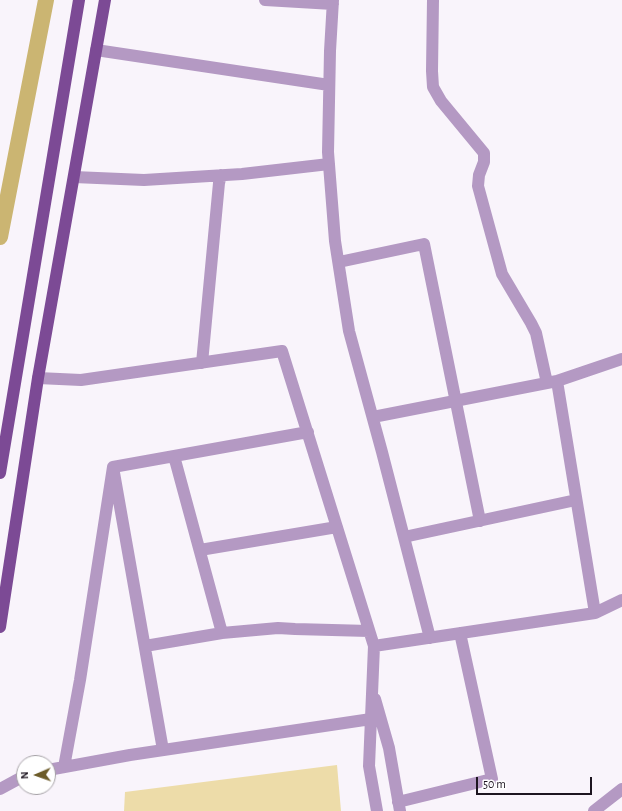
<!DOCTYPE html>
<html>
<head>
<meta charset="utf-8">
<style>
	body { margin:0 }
	#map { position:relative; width:622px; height:811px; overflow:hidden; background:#f9f4fb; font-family:"Alegreya Sans",sans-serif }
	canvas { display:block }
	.north { position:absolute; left:16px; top:755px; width:40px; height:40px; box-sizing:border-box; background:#fff; border:1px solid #a5a1a6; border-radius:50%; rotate:268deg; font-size:11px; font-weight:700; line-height:16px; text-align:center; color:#1d1520 }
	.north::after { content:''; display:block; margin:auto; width:14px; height:18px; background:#6d5c2a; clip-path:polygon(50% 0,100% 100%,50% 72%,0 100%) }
	.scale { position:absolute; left:476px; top:777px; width:116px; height:18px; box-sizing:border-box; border:2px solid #1d1520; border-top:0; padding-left:5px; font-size:12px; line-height:14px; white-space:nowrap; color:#1d1520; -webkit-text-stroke:3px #fff; paint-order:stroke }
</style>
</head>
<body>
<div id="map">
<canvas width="622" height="811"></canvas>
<div class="north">N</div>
<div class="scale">50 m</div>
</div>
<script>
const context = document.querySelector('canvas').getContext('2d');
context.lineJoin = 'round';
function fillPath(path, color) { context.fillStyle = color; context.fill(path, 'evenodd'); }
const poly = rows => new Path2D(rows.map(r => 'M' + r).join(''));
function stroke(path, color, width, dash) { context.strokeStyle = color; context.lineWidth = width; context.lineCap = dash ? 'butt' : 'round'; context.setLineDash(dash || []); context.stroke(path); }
const green = poly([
	[337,765,341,811,124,811,125,792]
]);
const canal = poly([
	[0,237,46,0]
]);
const street = poly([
	[265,0,333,4],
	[333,0,330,51,328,152,335,241,349,331,382,452,430,638],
	[433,0,432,71,433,87,441,101,484,153,484,162,479,175,478,186,502,274,531,323,536,333,547,383],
	[96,50,329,85],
	[74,177,144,180,242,174,329,164],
	[339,262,424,244,480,521],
	[202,363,219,183,221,175],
	[38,378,81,380,282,351,374,646,369,766,377,811],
	[557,381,622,359],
	[373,417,557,381,595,613],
	[174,456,222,633],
	[113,467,308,432],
	[404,537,576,500],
	[200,550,337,527],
	[145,646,222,633,278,628,295,629,369,631],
	[374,646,595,613,622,600],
	[375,699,389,748,400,811],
	[64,767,80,680,113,467,163,750],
	[48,770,130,755,371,719],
	[0,789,24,776],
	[398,802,492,779,460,633],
	[594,811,622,789]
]);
const primary = poly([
	[0,473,79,0],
	[0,627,38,378,105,0]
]);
fillPath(green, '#eddca9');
stroke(canal, '#cbb572', 16);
stroke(street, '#b499c3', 12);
stroke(primary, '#7c4a95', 12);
</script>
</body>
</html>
